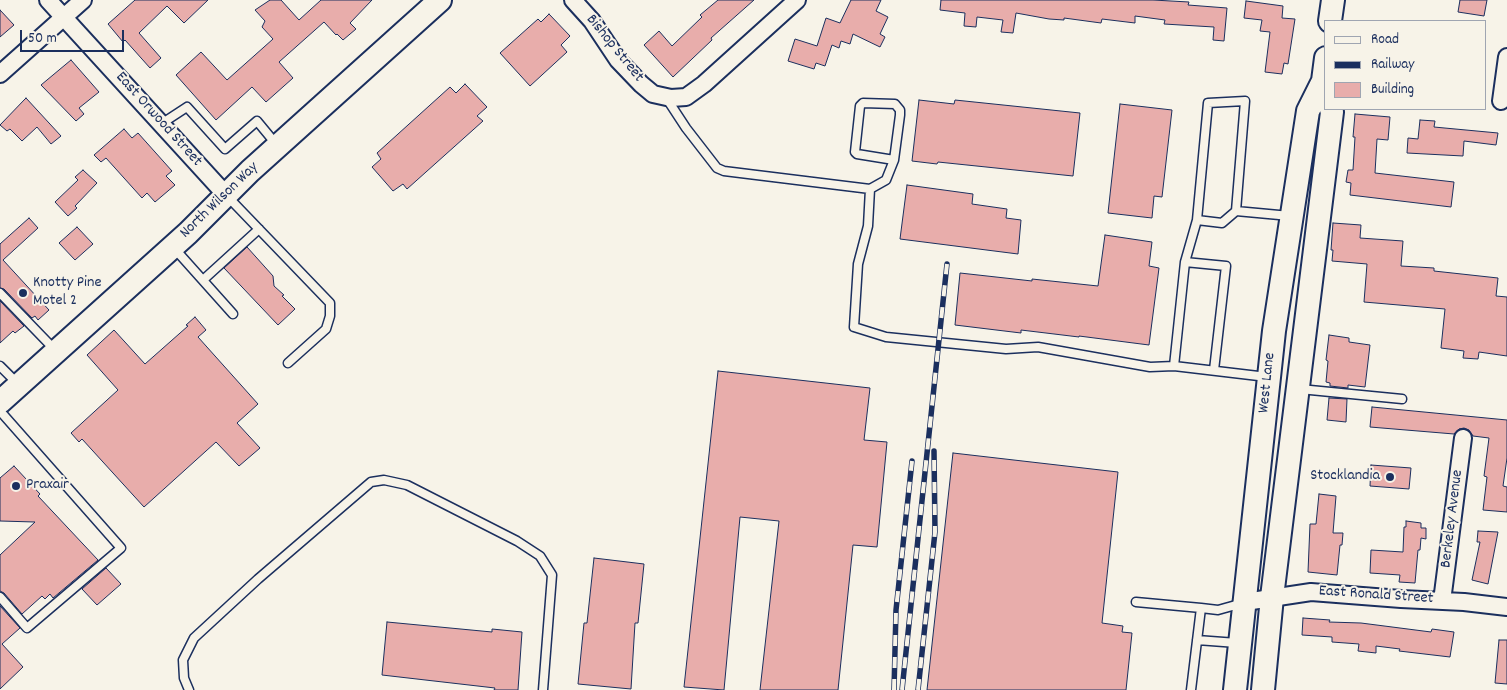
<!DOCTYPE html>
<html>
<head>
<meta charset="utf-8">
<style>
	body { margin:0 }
	#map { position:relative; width:1507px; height:690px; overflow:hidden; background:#f7f3e8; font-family:Dekko,sans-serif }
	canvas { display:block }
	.legend { position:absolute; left:1324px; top:20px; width:162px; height:90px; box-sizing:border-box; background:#f7f3e8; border:1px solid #9fa5b1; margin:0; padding:6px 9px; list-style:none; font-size:15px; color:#1b2f5e }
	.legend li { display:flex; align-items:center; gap:10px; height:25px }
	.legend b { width:25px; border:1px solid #9fa5b1 }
	.scale { position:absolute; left:20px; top:30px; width:104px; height:22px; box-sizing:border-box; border:2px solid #1b2f5e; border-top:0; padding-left:6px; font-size:15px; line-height:18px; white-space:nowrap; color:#1b2f5e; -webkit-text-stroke:4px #f7f3e8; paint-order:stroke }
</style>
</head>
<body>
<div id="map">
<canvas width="1507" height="690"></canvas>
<ul class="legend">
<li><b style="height:6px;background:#f7f3e8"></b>Road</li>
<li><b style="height:6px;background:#1b2f5e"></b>Railway</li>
<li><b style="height:14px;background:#e8adab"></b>Building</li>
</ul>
<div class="scale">50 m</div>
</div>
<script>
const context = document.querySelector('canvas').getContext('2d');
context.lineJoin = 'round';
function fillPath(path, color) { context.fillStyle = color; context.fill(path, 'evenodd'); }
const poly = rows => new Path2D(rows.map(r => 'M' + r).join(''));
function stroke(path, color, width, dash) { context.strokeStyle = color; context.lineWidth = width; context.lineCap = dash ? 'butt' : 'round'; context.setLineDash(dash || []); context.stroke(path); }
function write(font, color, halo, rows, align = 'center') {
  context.font = font + ' Dekko,sans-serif'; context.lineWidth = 4; context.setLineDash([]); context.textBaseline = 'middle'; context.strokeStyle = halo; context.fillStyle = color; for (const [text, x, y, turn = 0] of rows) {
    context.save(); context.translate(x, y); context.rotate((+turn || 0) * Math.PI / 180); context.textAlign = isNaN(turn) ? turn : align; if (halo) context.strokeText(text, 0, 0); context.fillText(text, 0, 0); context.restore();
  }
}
const building = poly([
	[135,0,208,0,184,23,167,6,139,33,161,58,150,68,125,40,123,42,108,24,135,0],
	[270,0,281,0,299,20,321,0,372,0,350,23,356,29,343,40,337,34,336,35,324,22,279,62,293,78,266,102,252,87,216,120,176,75,201,52,227,80,273,39,262,27,265,21,255,10,270,0],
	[718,0,754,0,711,38,712,40,673,77,644,45,659,31,672,46,702,17,700,15,718,0],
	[851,0,881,0,876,11,888,17,880,34,885,37,880,47,853,34,850,44,841,41,839,48,832,45,825,66,816,63,814,69,788,61,795,39,817,46,826,18,840,23,851,0],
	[941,0,1153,0,1189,2,1188,5,1227,8,1224,41,1213,40,1214,27,1164,24,1165,20,1135,16,1135,23,1102,19,1101,23,1064,18,1064,20,1049,19,1016,13,1013,33,1001,32,1003,20,977,17,976,27,964,26,965,13,940,10,941,0],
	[1460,0,1487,0,1484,16,1458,12,1460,0],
	[1246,1,1283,6,1282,18,1295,19,1288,64,1284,63,1282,74,1265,72,1270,32,1260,31,1262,20,1244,18,1246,1],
	[0,10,14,25,0,37,0,10],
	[549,14,570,36,561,45,567,52,530,86,500,53,538,19,541,22,549,14],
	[71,60,99,92,79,108,84,114,76,121,41,85,71,60],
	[465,84,487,107,477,116,483,121,407,189,403,184,393,191,372,167,381,159,377,153,450,87,456,93,465,84],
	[26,98,61,136,51,144,37,127,22,141,10,129,7,131,0,125,26,98],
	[919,100,954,104,955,100,1080,113,1073,176,938,162,937,164,912,161,919,100],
	[1120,104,1172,110,1162,197,1154,196,1152,218,1108,213,1120,104],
	[1355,114,1390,117,1388,140,1377,139,1375,173,1454,182,1451,207,1350,195,1351,183,1346,182,1348,170,1353,170,1355,137,1353,137,1355,114],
	[1420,120,1435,121,1434,127,1498,133,1496,145,1464,141,1463,156,1407,153,1408,138,1418,139,1420,120],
	[124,129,132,138,138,133,172,171,166,176,175,185,155,202,147,193,142,198,106,158,101,162,94,155,124,129],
	[83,170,97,183,75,206,77,208,68,216,55,202,78,180,75,177,83,170],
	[907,185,973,194,972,204,1007,209,1006,218,1021,220,1018,254,900,239,907,185],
	[29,218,38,228,3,260,49,310,38,320,35,316,32,318,4,289,0,288,0,244,29,218],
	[1333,223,1361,225,1360,238,1403,241,1401,266,1434,268,1434,271,1498,278,1496,296,1507,297,1507,356,1479,352,1478,359,1463,358,1464,351,1441,348,1445,309,1364,302,1367,264,1332,261,1333,250,1331,250,1333,223],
	[77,227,93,244,75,260,59,243,77,227],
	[1105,235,1152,242,1149,266,1159,268,1149,345,1079,336,1079,337,1021,330,1021,333,955,325,960,273,1032,281,1032,279,1098,286,1105,235],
	[247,247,273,276,274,286,284,295,282,296,295,309,278,325,224,268,247,247],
	[0,301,24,326,15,333,13,331,0,343,0,301],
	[195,317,206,330,198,337,258,404,237,423,260,448,239,466,216,442,144,507,82,439,79,442,71,433,118,390,87,355,114,330,145,364,188,326,186,325,195,317],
	[1329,335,1349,338,1349,342,1370,345,1365,387,1348,385,1348,388,1330,386,1330,383,1326,382,1328,361,1326,360,1329,335],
	[718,371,870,388,864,440,887,442,877,547,853,545,838,690,760,690,779,521,740,517,724,690,684,687,718,371],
	[1329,398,1347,399,1346,422,1327,420,1329,398],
	[1372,407,1507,420,1507,458,1503,486,1507,487,1507,512,1483,510,1487,477,1484,476,1489,438,1473,436,1469,430,1464,428,1459,429,1454,434,1370,427,1372,407],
	[953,453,1118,472,1102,623,1123,626,1122,632,1132,633,1126,690,927,690,953,453],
	[1371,465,1411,468,1409,489,1370,486,1371,465],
	[14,466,40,494,38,496,98,560,53,598,50,594,45,599,42,596,22,614,4,593,0,591,0,555,35,522,0,521,0,478,14,466],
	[1319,494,1336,496,1333,533,1343,533,1342,545,1340,545,1337,575,1308,572,1310,524,1316,524,1319,494],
	[1406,521,1421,523,1421,528,1426,528,1426,539,1421,538,1420,550,1418,550,1415,583,1399,582,1400,575,1370,573,1371,550,1403,552,1404,527,1406,527,1406,521],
	[1478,531,1498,532,1488,584,1472,580,1480,542,1477,542,1478,531],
	[594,558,644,564,638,623,635,623,631,689,578,684,584,623,587,623,594,558],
	[106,568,121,584,97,605,82,589,106,568],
	[0,606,20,628,2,644,23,667,0,689,0,606],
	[1303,618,1330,620,1329,622,1361,623,1431,632,1432,629,1454,632,1450,657,1399,651,1400,649,1376,646,1376,653,1358,651,1359,644,1332,642,1332,637,1302,635,1303,618],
	[387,622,492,632,492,629,522,632,518,690,494,690,495,688,382,675,387,622],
	[1499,640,1507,640,1507,684,1495,683,1499,640]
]);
const service = poly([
	[667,99,686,128,717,168,724,171,870,189],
	[161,124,187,107,225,149,257,121,276,144],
	[894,160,857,154,855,152,860,106,863,103,895,104,900,110,900,115,894,160,886,180,870,189,868,226,858,264,854,327,886,337,1006,349,1038,347,1150,367,1174,366,1267,377],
	[228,197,330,303,330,316,326,329,288,363],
	[1236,211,1245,101,1208,103,1197,220,1222,223,1236,211,1290,216],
	[174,248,233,314],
	[1185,262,1197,220],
	[203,280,259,229],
	[0,293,55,350],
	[0,366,18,384],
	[1174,366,1185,262,1226,266,1214,370],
	[1300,389,1402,399],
	[0,411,121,548,27,628,0,597],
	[1136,602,1201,608,1191,690],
	[1201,608,1218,610,1243,603],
	[1197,640,1237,643],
	[189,690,184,678,183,660,194,638,258,579,371,482,384,480,407,485,517,541,540,556,552,575,543,690]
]);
const minor = poly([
	[48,0,226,195],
	[573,0,592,21,618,60,641,84,653,94,671,98,686,97,704,84,797,0],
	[0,74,83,0],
	[1501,101,1507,57],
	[1442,601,1463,438],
	[1245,602,1311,592,1401,599,1464,602,1507,607]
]);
const secondary = poly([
	[1330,21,1333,0],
	[0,402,188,233,250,171,440,0],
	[1235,690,1274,331,1308,111,1323,81,1326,58],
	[1263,690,1272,597,1332,112,1331,109]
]);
const rail = poly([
	[894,690,896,610,912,461],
	[902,690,947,264],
	[918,690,935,532,934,451]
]);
const markers = [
	[23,293,5,"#1b2f5e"],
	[1390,477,5,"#1b2f5e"],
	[16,486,5,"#1b2f5e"]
];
const streetNames = [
	["Bishop Street",614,49,51],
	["East Orwood Street",158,120,48],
	["North Wilson Way",220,201,-44],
	["West Lane",1268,383,-84],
	["Berkeley Avenue",1453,519,-83],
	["East Ronald Street",1376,596,4]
];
const poiNames = [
	["Knotty Pine",33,284],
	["Motel 2",33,302],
	["Stocklandia",1380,477,"right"],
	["Praxair",26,486]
];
fillPath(building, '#e8adab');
stroke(building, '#1b2f5e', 1);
stroke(service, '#1b2f5e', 11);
stroke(minor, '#1b2f5e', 20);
stroke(secondary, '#1b2f5e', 26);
stroke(service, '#f7f3e8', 8);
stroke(minor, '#f7f3e8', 16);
stroke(secondary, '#f7f3e8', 22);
stroke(rail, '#1b2f5e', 5.5);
stroke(rail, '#f7f3e8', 4, [11]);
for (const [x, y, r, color] of markers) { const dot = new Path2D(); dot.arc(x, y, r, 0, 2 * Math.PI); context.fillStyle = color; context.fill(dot); stroke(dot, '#f7f3e8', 2); }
write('16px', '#1b2f5e', '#f7f3e8', streetNames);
write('16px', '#1b2f5e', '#f7f3e8', poiNames, 'left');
</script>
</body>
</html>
